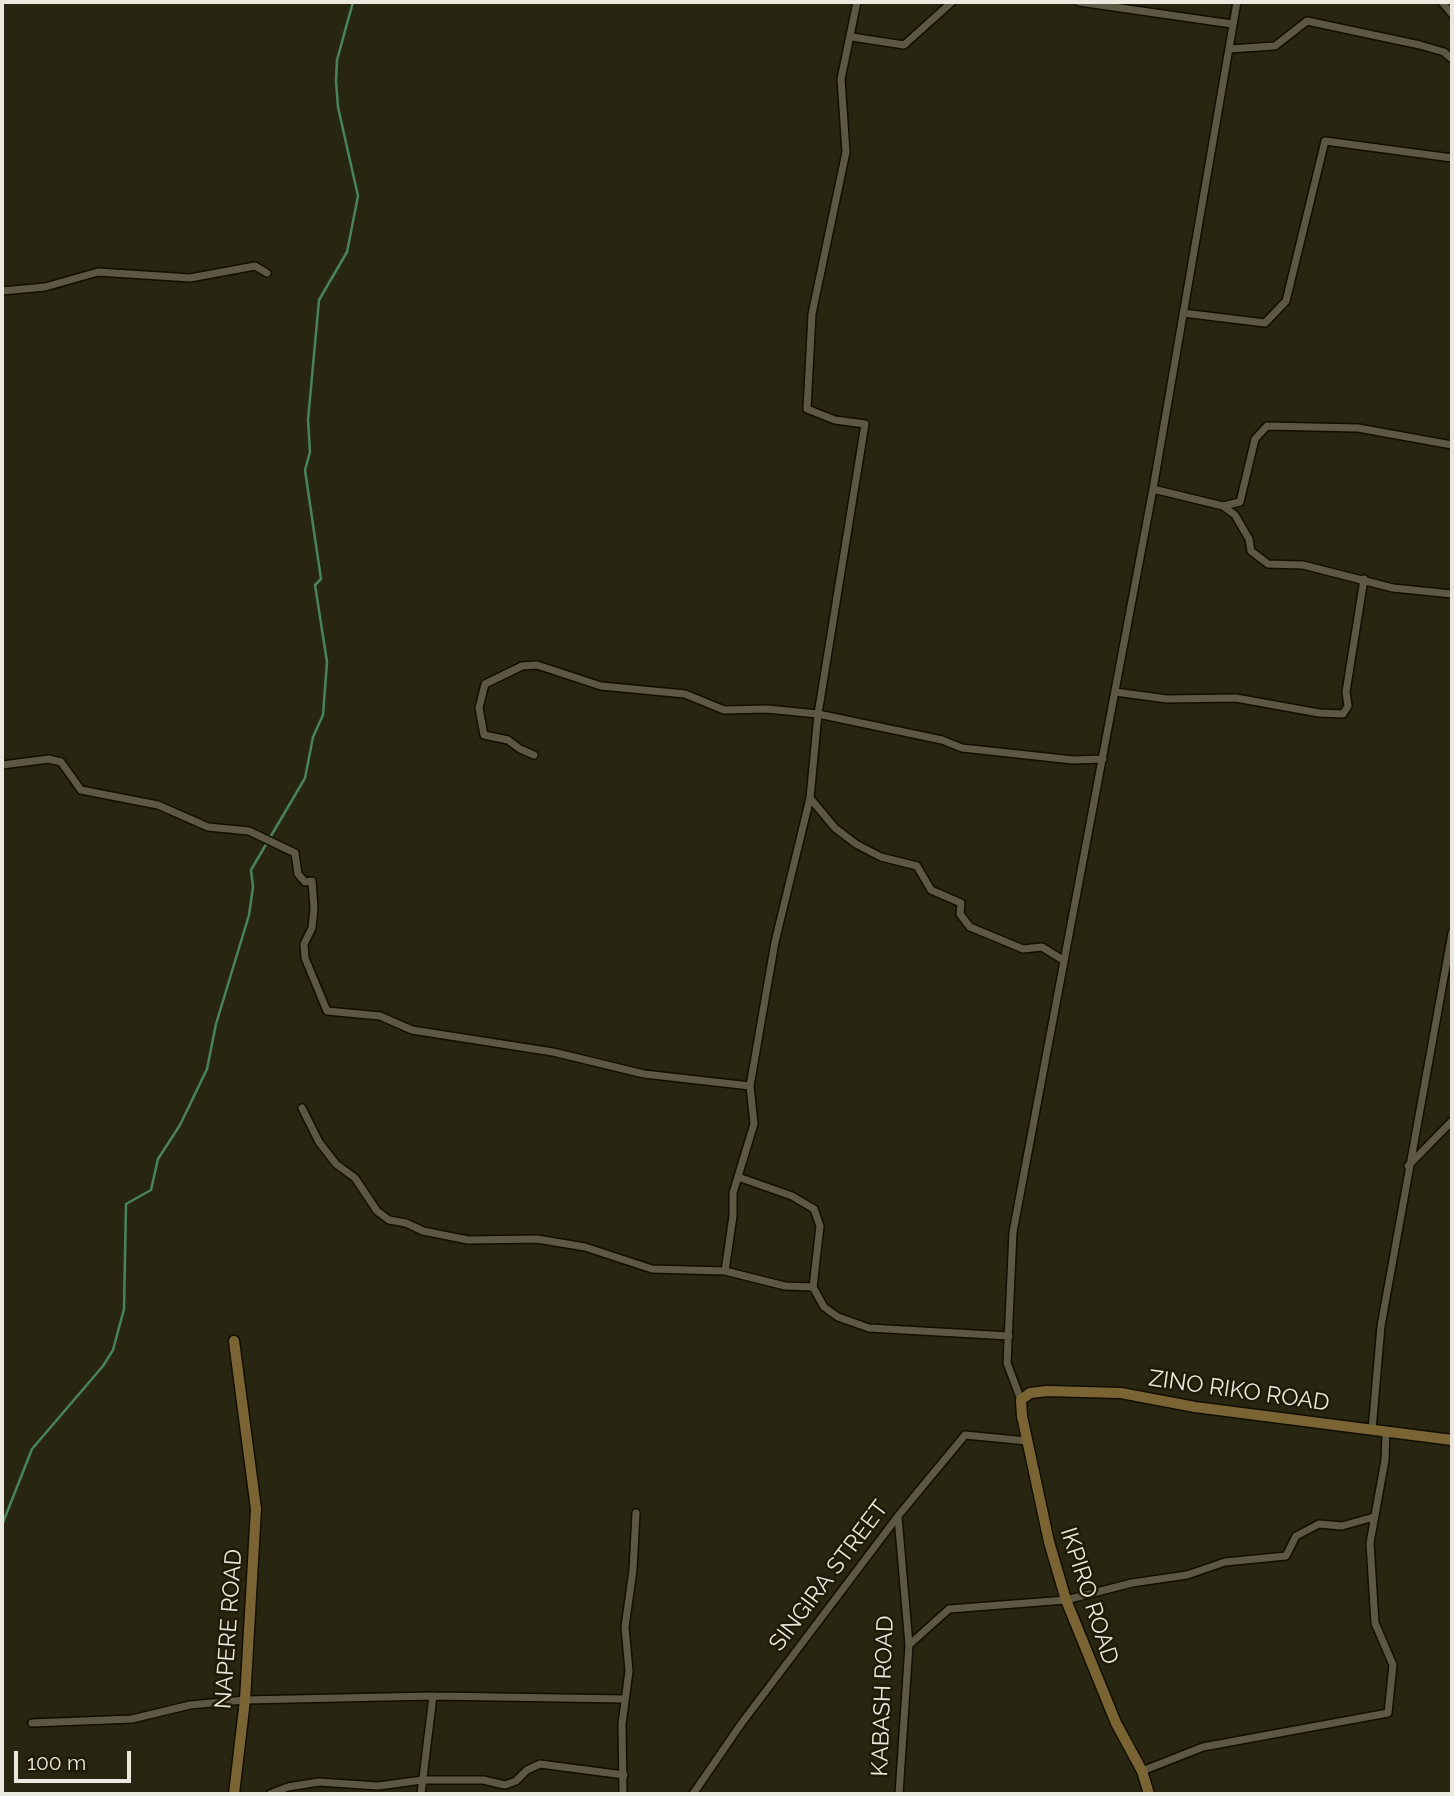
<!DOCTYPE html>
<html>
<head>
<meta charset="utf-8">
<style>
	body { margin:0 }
	#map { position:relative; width:1454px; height:1796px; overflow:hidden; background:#282511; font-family:Raleway,sans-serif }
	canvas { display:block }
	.frame { position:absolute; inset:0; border:4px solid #ebe9dd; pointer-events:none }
	.scale { position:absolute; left:14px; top:1751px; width:117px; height:32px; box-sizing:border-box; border:4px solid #ebe9dd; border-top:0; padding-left:9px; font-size:21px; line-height:24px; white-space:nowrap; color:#ebe9dd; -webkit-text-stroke:5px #1f1b08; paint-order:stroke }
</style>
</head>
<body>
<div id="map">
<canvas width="1454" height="1796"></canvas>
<div class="frame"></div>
<div class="scale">100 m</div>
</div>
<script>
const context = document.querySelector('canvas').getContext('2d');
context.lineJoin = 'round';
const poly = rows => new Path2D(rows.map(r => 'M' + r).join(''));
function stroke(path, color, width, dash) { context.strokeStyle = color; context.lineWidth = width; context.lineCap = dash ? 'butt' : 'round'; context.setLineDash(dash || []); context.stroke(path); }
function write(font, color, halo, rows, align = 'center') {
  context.font = font + ' Raleway,sans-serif'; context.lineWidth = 5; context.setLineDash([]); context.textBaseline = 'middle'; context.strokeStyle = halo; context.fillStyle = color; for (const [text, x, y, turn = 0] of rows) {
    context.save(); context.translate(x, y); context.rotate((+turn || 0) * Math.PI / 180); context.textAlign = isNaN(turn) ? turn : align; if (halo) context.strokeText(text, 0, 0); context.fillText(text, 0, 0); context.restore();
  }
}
const stream = poly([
	[2,1525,32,1449,103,1366,113,1350,124,1309,126,1204,151,1190,158,1159,180,1125,207,1069,216,1024,249,915,253,887,251,870,305,778,313,737,323,715,327,662,315,585,321,579,305,470,310,452,308,420,319,300,347,252,358,196,338,107,336,81,337,60,353,2]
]);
const street = poly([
	[1079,2,1232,24],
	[1442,2,1452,14],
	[852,37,904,45,952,2],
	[1229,49,1275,46,1307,21,1420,45,1444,52,1452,59],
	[2,291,45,287,98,272,190,278,255,266,267,273],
	[1183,313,1265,323,1286,301,1325,141,1452,158],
	[1153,489,1223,506,1240,502,1255,439,1267,426,1358,428,1452,445],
	[1223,506,1235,515,1249,539,1251,551,1268,564,1303,565,1393,588,1452,594],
	[1115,692,1167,699,1236,698,1319,713,1343,714,1348,706,1346,692,1364,579],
	[534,755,520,749,508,740,484,735,479,708,485,684,522,666,537,665,601,686,685,694,724,710,767,709,818,714,942,740,962,748,1073,760,1103,759],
	[2,765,49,759,61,762,81,790,158,805,208,827,249,831,295,853,298,874,305,882,312,881,314,909,312,928,304,944,305,958,327,1011,380,1016,412,1030,553,1052,644,1074,750,1086],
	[810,798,835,828,856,844,881,857,917,866,931,890,961,903,960,914,970,927,1023,949,1042,947,1063,960],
	[302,1108,319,1142,336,1164,355,1178,377,1211,389,1220,406,1223,423,1231,468,1240,537,1239,585,1247,652,1269,725,1271,785,1286,813,1287,824,1307,838,1317,869,1328,1009,1336],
	[1408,1166,1452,1121],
	[738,1177,792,1196,814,1209,820,1226,813,1287],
	[725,1271,733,1216,733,1193,754,1124,750,1086,775,942,810,798,818,714,865,424,835,420,807,409,812,314,846,152,841,79,857,2],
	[1021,1400,1007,1363,1013,1232,1153,489,1237,2],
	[1372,1430,1381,1326,1452,933],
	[898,1517,909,1645,899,1794],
	[909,1645,949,1609,1066,1600,1132,1583,1187,1575,1225,1562,1286,1556,1296,1536,1319,1524,1342,1526,1374,1517],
	[433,1696,625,1699],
	[32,1723,132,1719,190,1705,245,1700,433,1696,421,1794],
	[1142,1771,1203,1747,1388,1713,1393,1665,1375,1623,1370,1543,1385,1460,1386,1432],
	[270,1794,288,1787,319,1782,378,1786,423,1780,483,1780,505,1785,516,1781,527,1770,540,1764,624,1775],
	[623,1794,622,1724,629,1671,625,1627,633,1570,636,1513],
	[693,1794,741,1724,898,1516,965,1435,1027,1441]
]);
const secondary = poly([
	[234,1341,256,1509,245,1700,234,1794],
	[1149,1794,1142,1771,1116,1723,1066,1600,1049,1542,1022,1416,1021,1400,1030,1393,1047,1391,1121,1393,1195,1407,1452,1440]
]);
const streetNames = [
	["ZINO RIKO ROAD",1239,1391,8],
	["SINGIRA STREET",829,1576,-53],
	["IKPIRO ROAD",1089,1596,72],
	["NAPERE ROAD",229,1629,-86],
	["KABASH ROAD",883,1696,-88]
];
stroke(stream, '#48835e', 2.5);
stroke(street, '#110e00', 10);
stroke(secondary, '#110e00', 13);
stroke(street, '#5c5843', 7);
stroke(secondary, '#7b6433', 10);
write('23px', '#ebe9dd', '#1f1b08', streetNames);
</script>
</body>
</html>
